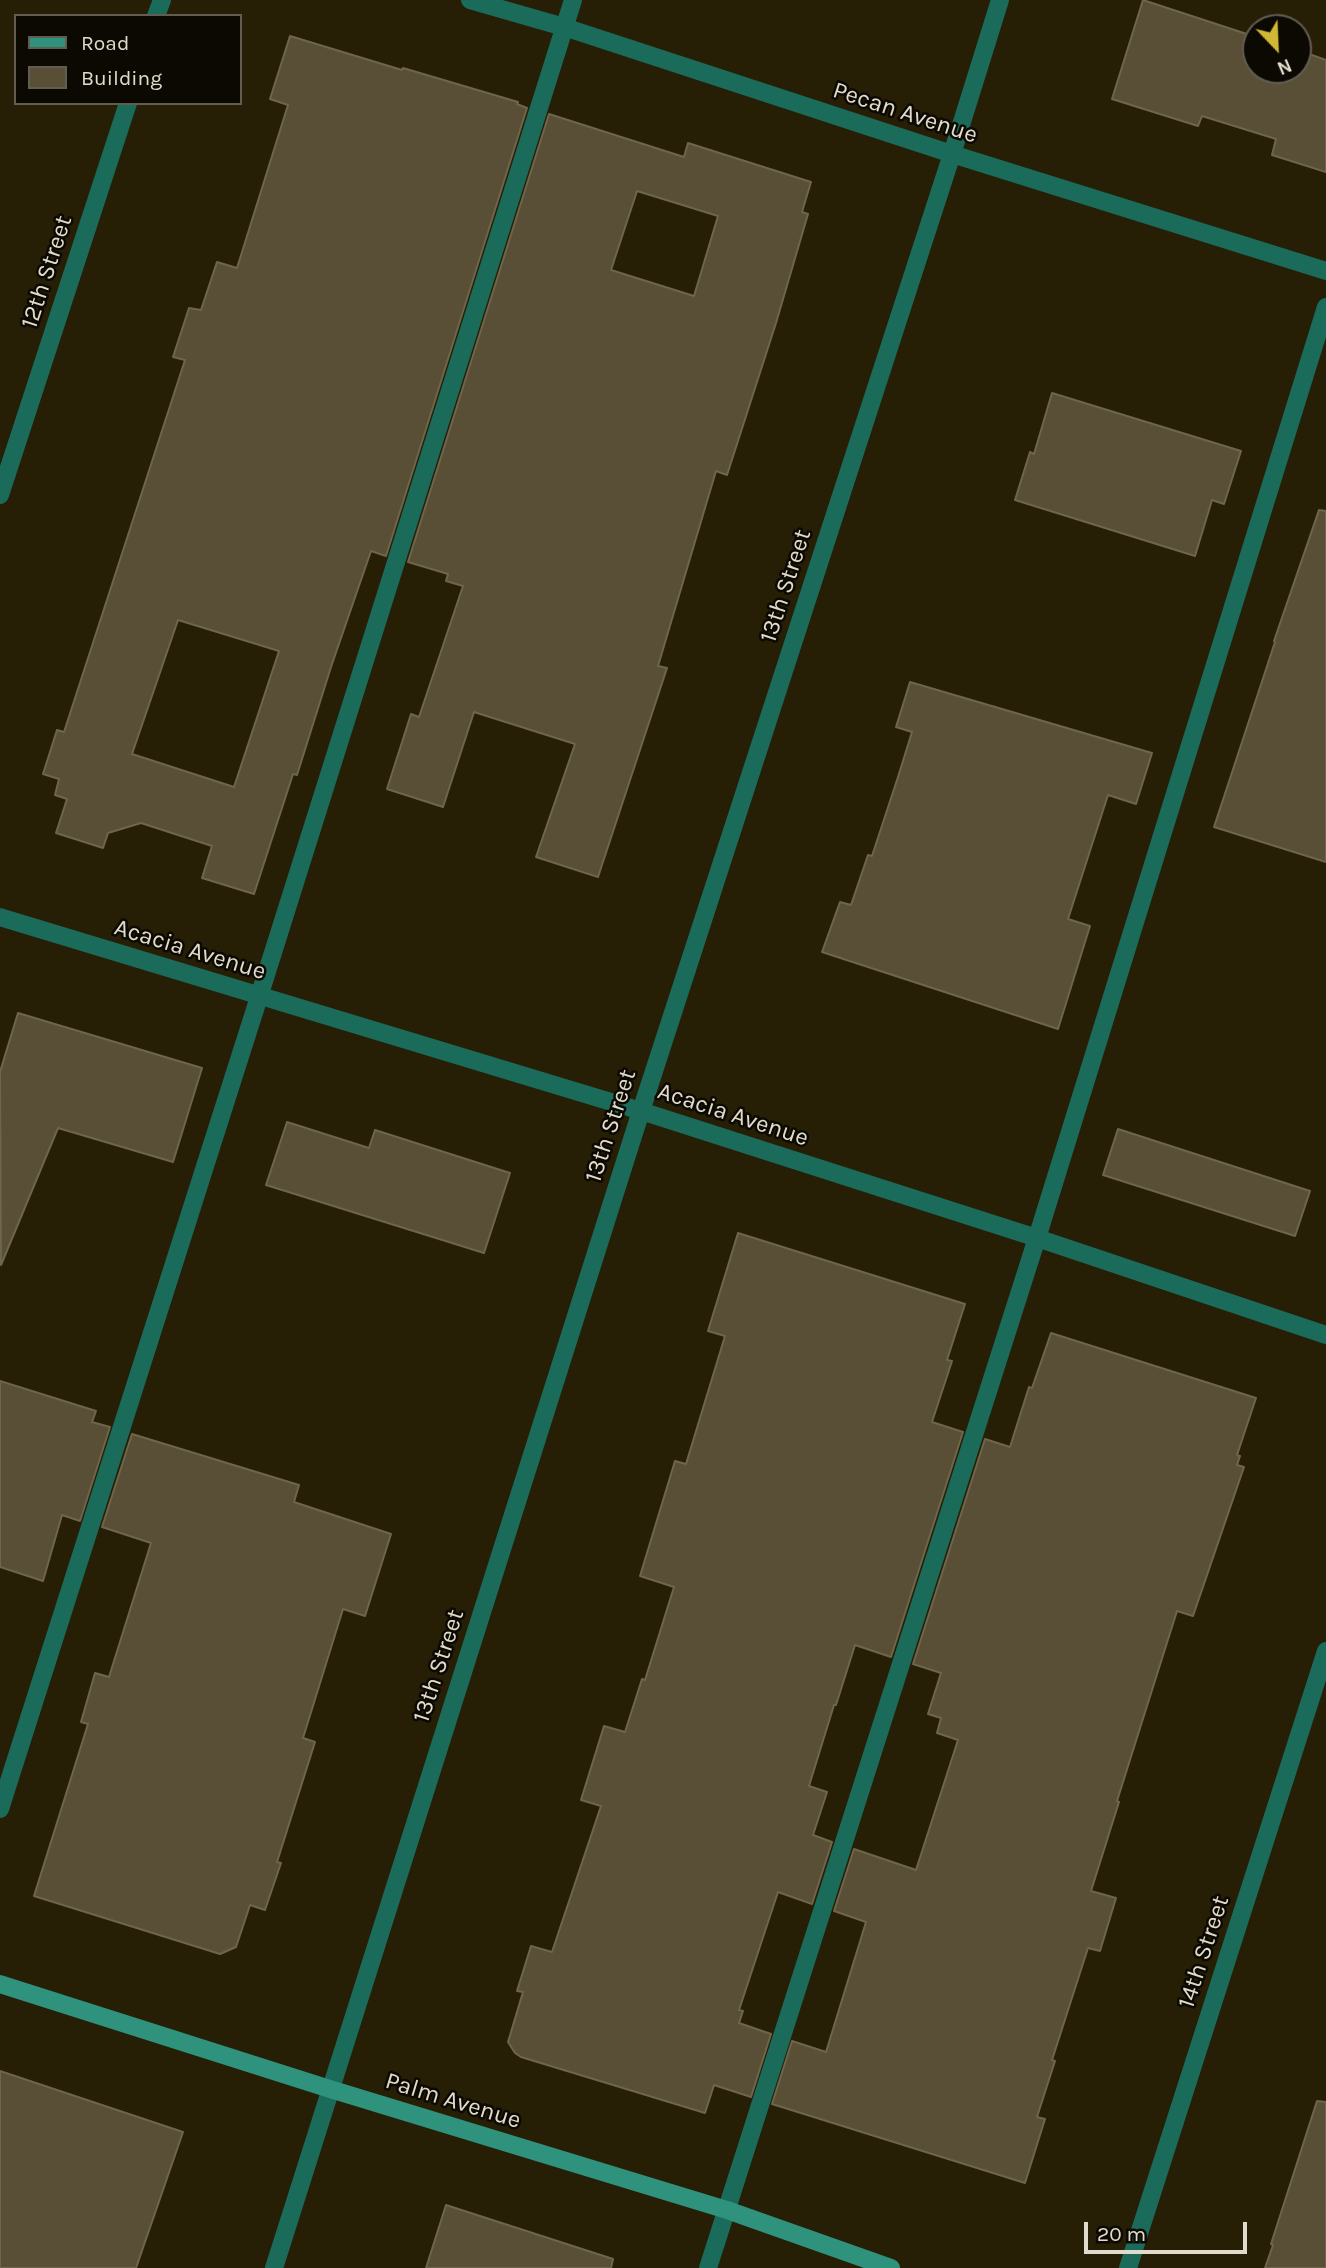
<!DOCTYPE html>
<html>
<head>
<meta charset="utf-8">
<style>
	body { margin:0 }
	#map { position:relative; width:1326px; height:2268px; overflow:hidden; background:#271e06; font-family:Karla,sans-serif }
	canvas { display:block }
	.legend { position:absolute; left:14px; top:14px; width:228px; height:91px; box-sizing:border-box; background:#0c0902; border:2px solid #615d53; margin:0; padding:9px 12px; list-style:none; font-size:21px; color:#e0dbcc }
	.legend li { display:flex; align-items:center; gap:14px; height:35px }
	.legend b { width:35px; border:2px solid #615d53 }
	.north { position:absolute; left:1242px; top:14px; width:70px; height:70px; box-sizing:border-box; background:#0c0902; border:2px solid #615d53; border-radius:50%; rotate:157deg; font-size:19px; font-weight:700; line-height:28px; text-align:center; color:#e0dbcc }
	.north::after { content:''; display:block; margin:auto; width:24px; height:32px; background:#d0b736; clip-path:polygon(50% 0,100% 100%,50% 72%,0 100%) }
	.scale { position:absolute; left:1084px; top:2222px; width:163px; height:32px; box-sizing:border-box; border:4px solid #e0dbcc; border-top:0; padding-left:9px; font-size:21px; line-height:24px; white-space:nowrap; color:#e0dbcc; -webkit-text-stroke:5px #0c0902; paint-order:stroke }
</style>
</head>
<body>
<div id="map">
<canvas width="1326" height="2268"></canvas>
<ul class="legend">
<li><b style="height:9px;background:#2e927d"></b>Road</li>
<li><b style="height:19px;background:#584f36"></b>Building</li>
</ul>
<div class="north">N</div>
<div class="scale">20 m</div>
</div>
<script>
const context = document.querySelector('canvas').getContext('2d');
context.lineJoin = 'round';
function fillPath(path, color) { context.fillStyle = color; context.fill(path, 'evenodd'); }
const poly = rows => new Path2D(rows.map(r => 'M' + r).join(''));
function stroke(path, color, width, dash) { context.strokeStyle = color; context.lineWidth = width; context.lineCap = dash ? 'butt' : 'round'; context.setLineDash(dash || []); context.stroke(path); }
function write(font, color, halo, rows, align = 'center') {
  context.font = font + ' Karla,sans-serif'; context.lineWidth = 5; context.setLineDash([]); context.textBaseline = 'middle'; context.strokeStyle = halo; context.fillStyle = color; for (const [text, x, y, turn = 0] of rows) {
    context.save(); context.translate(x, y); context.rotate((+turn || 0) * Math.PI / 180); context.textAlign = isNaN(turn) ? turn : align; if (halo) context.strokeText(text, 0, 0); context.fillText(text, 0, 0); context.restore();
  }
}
const building = poly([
	[1143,0,1256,37,1256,70,1298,70,1298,50,1326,60,1326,172,1272,155,1276,139,1202,116,1198,126,1112,99,1143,0],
	[290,36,402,70,403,68,518,102,517,104,527,108,386,556,371,551,331,667,297,775,293,774,254,894,202,878,212,846,141,823,108,833,103,848,56,833,67,799,55,795,59,779,43,774,57,730,64,732,185,360,173,357,189,308,201,310,217,262,237,268,288,105,270,99,290,36],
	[178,620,279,651,234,787,132,754,178,620],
	[549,114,684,157,688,143,811,182,802,212,808,214,776,323,727,475,716,471,658,666,667,668,598,877,536,857,575,744,474,712,443,807,387,789,411,714,419,717,463,586,446,581,448,574,408,562,549,114],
	[637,191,718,216,694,296,611,270,637,191],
	[1052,393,1241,451,1224,504,1212,500,1195,556,1015,500,1030,452,1034,454,1052,393],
	[1319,510,1326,511,1326,862,1214,827,1275,642,1274,641,1319,510],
	[910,682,1152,753,1136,804,1108,795,1068,919,1090,926,1058,1029,822,952,840,902,851,905,868,855,872,856,898,777,912,732,896,727,910,682],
	[18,1013,202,1068,173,1162,58,1128,1,1265,0,1072,18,1013],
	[287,1122,369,1148,375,1130,510,1173,484,1253,266,1185,287,1122],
	[1118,1129,1310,1191,1295,1236,1103,1175,1118,1129],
	[738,1233,965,1304,947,1360,952,1361,932,1422,963,1432,891,1657,855,1645,836,1705,834,1705,809,1786,827,1792,813,1835,832,1842,812,1904,778,1892,739,2010,743,2011,739,2023,771,2034,751,2097,714,2085,705,2113,521,2057,515,2053,508,2042,523,1992,517,1991,531,1946,552,1952,601,1806,581,1800,604,1726,625,1732,642,1679,645,1680,674,1587,640,1576,675,1461,686,1464,725,1336,708,1331,738,1233],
	[1051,1333,1256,1398,1237,1455,1240,1456,1237,1465,1244,1467,1193,1616,1177,1611,1117,1801,1119,1802,1091,1891,1116,1898,1100,1951,1088,1948,1052,2060,1055,2061,1037,2117,1045,2119,1025,2183,772,2104,792,2041,826,2052,866,1922,834,1911,854,1849,916,1870,958,1740,937,1733,941,1718,928,1714,941,1673,913,1664,985,1439,1010,1447,1029,1387,1032,1388,1051,1333],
	[0,1381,96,1411,92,1422,110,1427,80,1521,62,1515,43,1581,0,1567,0,1381],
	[132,1434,299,1485,294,1502,391,1534,365,1616,343,1609,303,1738,315,1742,277,1862,281,1863,265,1910,250,1905,236,1947,220,1954,34,1896,88,1724,81,1722,95,1673,109,1677,151,1543,102,1527,132,1434],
	[0,2071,183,2132,136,2268,0,2268,0,2071],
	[1317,2101,1326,2102,1326,2268,1265,2268,1273,2245,1271,2244,1317,2101],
	[446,2205,613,2259,611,2268,426,2268,446,2205]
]);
const lane = poly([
	[0,1809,259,997,573,0],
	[708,2268,1037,1238,1326,307]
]);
const street = poly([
	[470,0,564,27,952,154,1326,271],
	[156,16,162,0],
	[0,495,128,103],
	[0,917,641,1111,1037,1238,1326,1335],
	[274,2268,641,1111,952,154,1000,0],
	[1128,2268,1326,1651]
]);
const secondary = poly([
	[0,1984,330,2089,727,2210,891,2268]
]);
const streetNames = [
	["Pecan Avenue",905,113,18],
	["12th Street",47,272,-72],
	["13th Street",786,586,-72],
	["Acacia Avenue",190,950,17],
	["Acacia Avenue",733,1115,18],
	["13th Street",611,1126,-72],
	["13th Street",439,1666,-72],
	["14th Street",1204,1952,-72],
	["Palm Avenue",453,2101,17]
];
fillPath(building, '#584f36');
stroke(building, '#6e654b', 2);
stroke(lane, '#1a6b5a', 18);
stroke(street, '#1a6b5a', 18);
stroke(secondary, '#2e927d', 18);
write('24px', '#e0dbcc', '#0c0902', streetNames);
</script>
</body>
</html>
